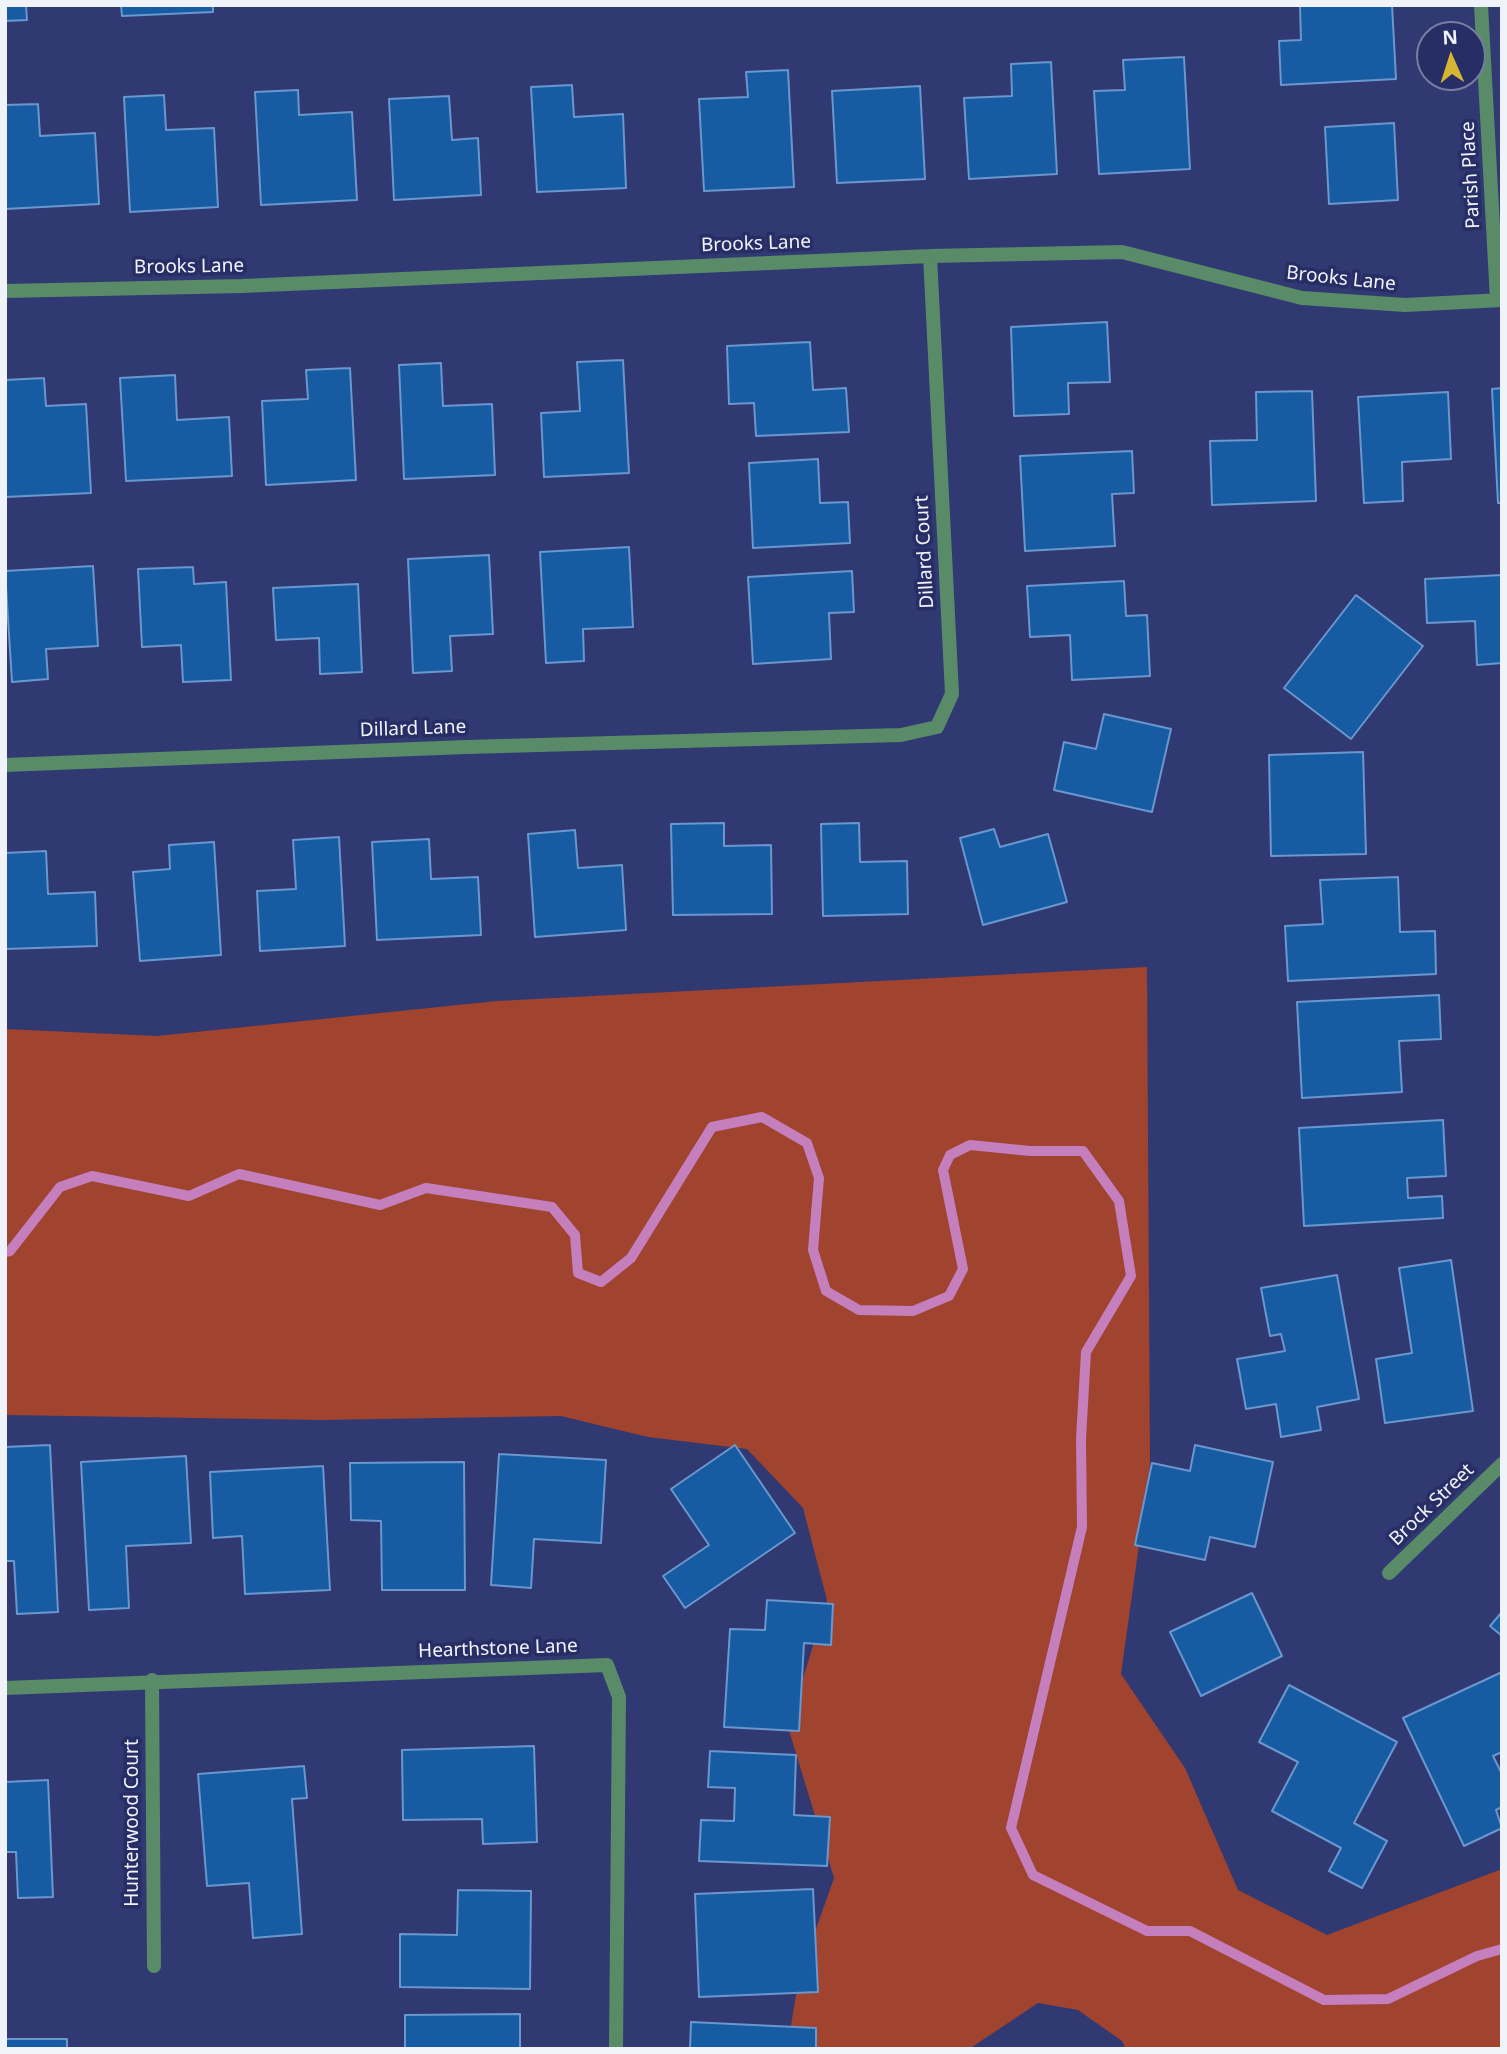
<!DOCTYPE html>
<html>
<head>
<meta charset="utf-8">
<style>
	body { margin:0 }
	#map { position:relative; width:1507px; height:2054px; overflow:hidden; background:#303971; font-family:"Noto Sans",sans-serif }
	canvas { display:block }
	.frame { position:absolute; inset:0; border:7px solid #f1f3fa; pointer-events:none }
	.north { position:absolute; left:1416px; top:21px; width:70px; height:70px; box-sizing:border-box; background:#272e65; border:2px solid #787da1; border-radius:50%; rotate:357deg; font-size:19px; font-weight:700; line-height:28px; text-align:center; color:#f1f3fa }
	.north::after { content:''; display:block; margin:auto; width:24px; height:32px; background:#d6b534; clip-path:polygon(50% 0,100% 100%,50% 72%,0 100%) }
</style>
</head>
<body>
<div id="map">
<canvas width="1507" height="2054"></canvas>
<div class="frame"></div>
<div class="north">N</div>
</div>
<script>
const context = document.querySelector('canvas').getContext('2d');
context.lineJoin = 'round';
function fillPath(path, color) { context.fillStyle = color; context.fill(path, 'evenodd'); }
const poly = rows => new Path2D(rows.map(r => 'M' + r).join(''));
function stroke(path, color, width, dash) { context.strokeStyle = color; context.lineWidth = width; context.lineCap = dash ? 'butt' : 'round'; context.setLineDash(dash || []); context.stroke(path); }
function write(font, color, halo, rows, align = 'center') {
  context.font = font + ' "Noto Sans",sans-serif'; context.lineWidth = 7; context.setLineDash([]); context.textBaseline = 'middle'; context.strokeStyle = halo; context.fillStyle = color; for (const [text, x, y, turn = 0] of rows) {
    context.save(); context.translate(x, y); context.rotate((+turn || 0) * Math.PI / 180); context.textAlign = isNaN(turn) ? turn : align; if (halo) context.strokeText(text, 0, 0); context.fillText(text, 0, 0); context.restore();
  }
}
const green = poly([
	[1147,967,1150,1466,1121,1674,1185,1768,1238,1890,1327,1935,1502,1869,1502,2049,1126,2049,1122,2041,1078,2010,1038,2003,969,2049,787,2049,799,1977,834,1878,788,1727,827,1600,803,1508,747,1449,648,1437,561,1416,321,1420,5,1415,5,1029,157,1036,497,1001]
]);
const stream = poly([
	[5,1252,10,1251,60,1187,92,1176,189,1196,239,1174,380,1205,426,1188,552,1207,575,1235,578,1273,601,1282,631,1258,712,1127,762,1117,807,1143,819,1178,813,1250,826,1291,859,1310,913,1311,949,1296,963,1269,943,1170,950,1155,970,1145,1030,1151,1083,1151,1119,1201,1131,1276,1086,1352,1081,1439,1082,1527,1011,1828,1033,1875,1147,1931,1190,1931,1324,2000,1388,1999,1477,1956,1502,1949]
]);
const building = poly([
	[5,5,26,5,27,20,5,21,5,5],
	[121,5,213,5,213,12,122,16,121,5],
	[1300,5,1392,5,1396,79,1281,85,1279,41,1301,40,1300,5],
	[1184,57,1190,169,1099,174,1094,91,1125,90,1123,60,1184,57],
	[1051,62,1057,174,969,179,964,98,1012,96,1011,64,1051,62],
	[788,70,794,187,704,191,699,99,748,97,746,72,788,70],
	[572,85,574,117,623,114,626,188,537,192,531,87,572,85],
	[920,86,925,179,837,183,832,91,920,86],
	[298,90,299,115,352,112,357,200,261,205,255,92,298,90],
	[164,95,166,130,214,128,218,207,130,212,124,97,164,95],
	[449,96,452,140,478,138,481,195,394,200,389,99,449,96],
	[38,104,40,136,95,133,99,204,5,209,5,105,38,104],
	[1394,123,1398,200,1329,204,1325,127,1394,123],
	[1107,322,1110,382,1068,383,1069,414,1014,416,1011,327,1107,322],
	[810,342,813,390,846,388,849,432,756,436,754,403,729,404,727,346,810,342],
	[623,360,629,473,544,477,541,413,580,411,577,362,623,360],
	[441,363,443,406,492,404,495,475,404,479,399,365,441,363],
	[350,368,356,480,266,485,262,401,308,399,306,370,350,368],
	[175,375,177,420,229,417,232,476,126,481,120,378,175,375],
	[44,378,46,406,86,404,91,493,5,497,5,380,44,378],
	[1502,388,1502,503,1498,503,1492,389,1502,388],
	[1312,391,1316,501,1212,505,1210,441,1257,440,1256,392,1312,391],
	[1448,392,1451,459,1402,462,1403,501,1364,503,1358,397,1448,392],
	[1132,451,1134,493,1112,494,1115,546,1025,551,1020,456,1132,451],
	[818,459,820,503,848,502,850,543,753,548,749,463,818,459],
	[629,547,633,627,583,629,584,661,546,663,540,552,629,547],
	[489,555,493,634,450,636,452,671,413,673,408,559,489,555],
	[93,566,98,646,46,649,48,679,12,682,5,571,93,566],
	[193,567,194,584,226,582,231,680,183,682,181,645,142,647,138,569,193,567],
	[852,571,854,612,829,613,831,659,753,664,748,577,852,571],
	[1502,575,1502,663,1477,665,1475,621,1427,623,1425,579,1502,575],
	[1124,581,1126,616,1147,615,1150,676,1072,680,1070,635,1030,637,1027,586,1124,581],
	[358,584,362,672,320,674,319,638,276,640,273,588,358,584],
	[1356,595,1423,646,1351,739,1284,688,1356,595],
	[1104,714,1171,729,1152,812,1054,790,1064,742,1096,749,1104,714],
	[1363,752,1366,854,1271,856,1269,755,1363,752],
	[724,823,724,846,771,845,772,914,673,915,671,824,724,823],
	[859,823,860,862,907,861,908,914,823,916,821,824,859,823],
	[994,829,1000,847,1048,834,1067,902,983,925,960,838,994,829],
	[575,830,578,868,622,865,626,930,535,937,528,834,575,830],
	[339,837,345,946,260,951,257,891,296,889,293,840,339,837],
	[429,839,431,879,478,877,481,935,377,940,372,842,429,839],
	[214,842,221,955,140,961,133,872,170,869,169,845,214,842],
	[46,851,48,894,95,892,97,946,5,949,5,853,46,851],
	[1398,877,1400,932,1435,931,1436,974,1288,981,1285,926,1323,924,1320,880,1398,877],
	[1439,995,1441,1039,1399,1041,1402,1092,1302,1098,1297,1002,1439,995],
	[1443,1120,1446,1176,1407,1178,1408,1198,1442,1196,1443,1218,1304,1226,1299,1128,1443,1120],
	[1451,1260,1473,1411,1385,1423,1376,1359,1412,1353,1399,1268,1451,1260],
	[1337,1275,1359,1399,1317,1407,1321,1430,1281,1437,1276,1404,1246,1409,1237,1359,1285,1351,1281,1334,1270,1336,1261,1288,1337,1275],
	[50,1445,58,1612,17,1614,14,1561,5,1561,5,1447,50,1445],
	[735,1445,795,1533,685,1608,663,1576,709,1545,671,1489,735,1445],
	[1195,1445,1273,1462,1255,1547,1210,1537,1205,1560,1135,1545,1152,1463,1190,1471,1195,1445],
	[499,1454,606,1460,601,1543,534,1539,531,1588,491,1585,499,1454],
	[186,1456,191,1543,126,1546,129,1608,89,1610,81,1462,186,1456],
	[464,1462,465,1590,382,1590,381,1521,351,1520,350,1463,464,1462],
	[323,1466,330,1590,245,1594,242,1536,213,1538,210,1472,323,1466],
	[1252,1593,1282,1656,1201,1696,1170,1632,1252,1593],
	[767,1600,833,1604,831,1645,804,1643,799,1731,724,1727,730,1629,765,1630,767,1600],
	[1502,1612,1502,1636,1490,1626,1502,1612],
	[1502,1672,1502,1752,1493,1756,1502,1774,1502,1807,1496,1810,1502,1828,1464,1846,1403,1718,1502,1672],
	[1289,1685,1397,1742,1354,1823,1387,1841,1362,1888,1329,1871,1341,1848,1272,1811,1298,1762,1259,1742,1289,1685],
	[534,1746,537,1842,483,1844,482,1819,403,1820,402,1750,534,1746],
	[710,1751,796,1755,794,1815,830,1817,827,1866,699,1861,701,1820,734,1821,735,1788,708,1787,710,1751],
	[304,1766,307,1798,292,1799,302,1934,253,1938,249,1883,207,1886,198,1774,304,1766],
	[48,1780,53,1897,18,1898,16,1852,5,1852,5,1782,48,1780],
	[813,1889,818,1992,699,1997,695,1894,813,1889],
	[458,1890,531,1891,530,1989,400,1987,400,1934,457,1935,458,1890],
	[520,2014,520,2049,405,2049,405,2015,520,2014],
	[691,2022,816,2028,816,2049,690,2049,691,2022],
	[5,2039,67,2039,67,2049,5,2049,5,2039]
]);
const street = poly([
	[1481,5,1497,300],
	[5,291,242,286,930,256,1122,252,1302,298,1405,305,1502,300],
	[5,765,466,747,901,735,937,727,952,694,930,256],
	[1389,1573,1502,1464],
	[152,1680,154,1966],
	[5,1688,607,1665,619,1697,616,2049]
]);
const streetNames = [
	["Parish Place",1471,175,-93],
	["Brooks Lane",756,244,-2],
	["Brooks Lane",189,267,-1],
	["Brooks Lane",1341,279,6],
	["Dillard Court",925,552,-93],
	["Dillard Lane",413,729,-2],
	["Brock Street",1432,1505,-44],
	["Hearthstone Lane",498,1649,-2],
	["Hunterwood Court",133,1823,-90]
];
fillPath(green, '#a0432f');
stroke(stream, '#c47fbc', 10);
fillPath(building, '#175ba3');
stroke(building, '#6a97ce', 2);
stroke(street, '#598b69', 14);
write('19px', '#f1f3fa', '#272e65', streetNames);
</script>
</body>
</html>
